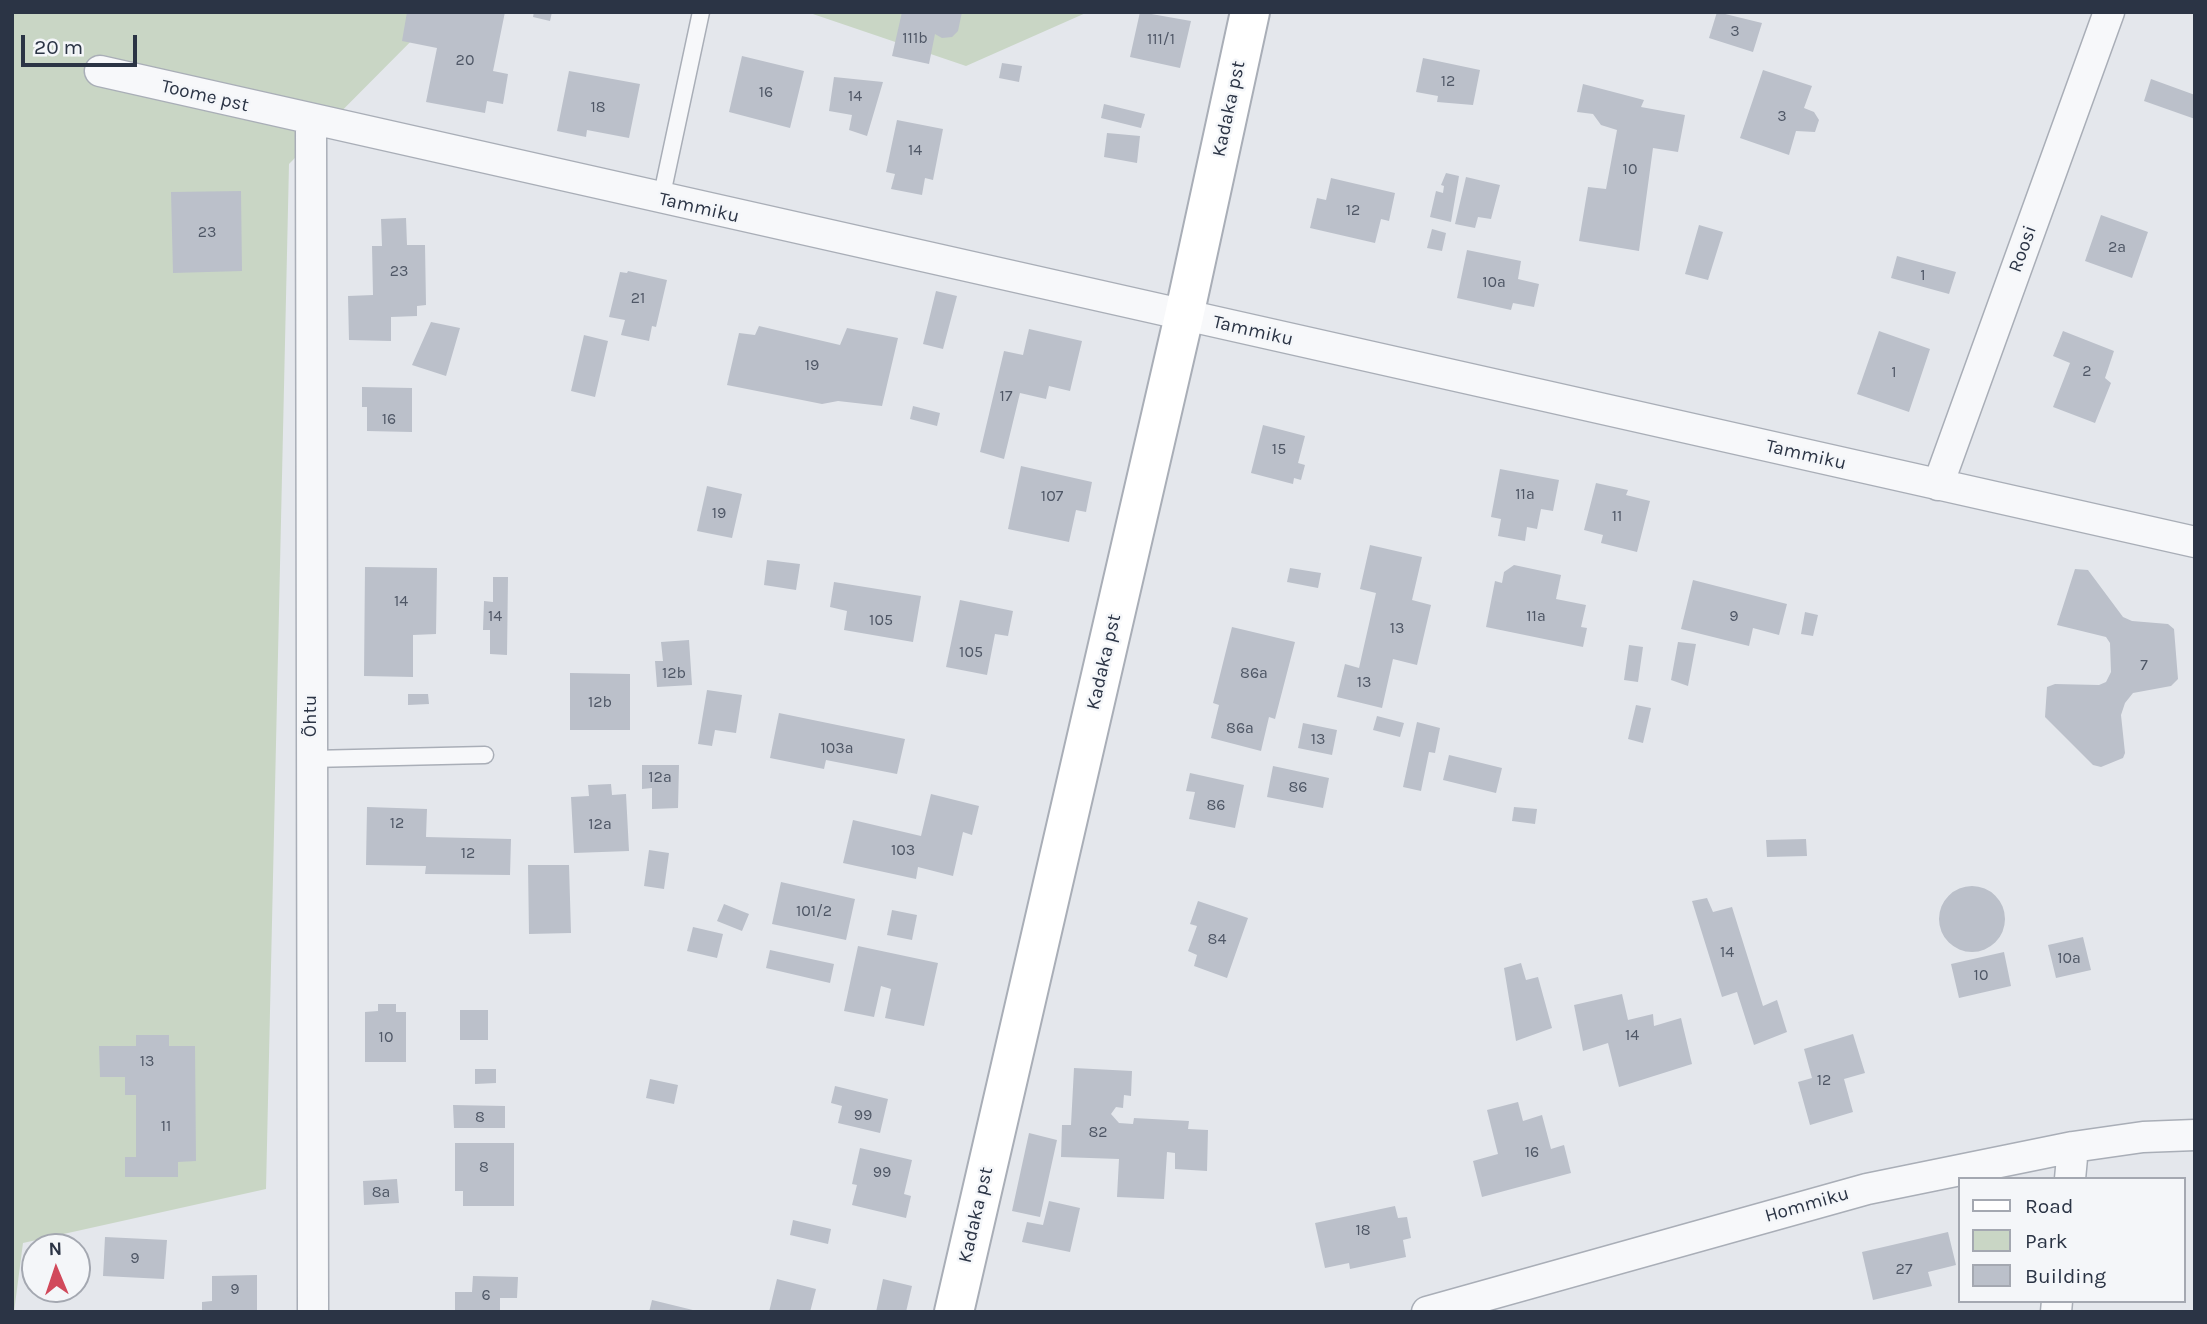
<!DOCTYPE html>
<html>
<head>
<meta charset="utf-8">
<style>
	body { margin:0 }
	#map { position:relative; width:2207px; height:1324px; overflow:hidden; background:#e4e7ec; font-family:Karla,sans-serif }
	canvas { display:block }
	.frame { position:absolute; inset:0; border:14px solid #2b3445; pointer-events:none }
	.legend { position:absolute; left:1958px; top:1177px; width:228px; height:126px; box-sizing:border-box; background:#f4f6f9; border:2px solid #a4a8b1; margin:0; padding:9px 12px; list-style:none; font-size:21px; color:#2b3445 }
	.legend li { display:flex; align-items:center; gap:14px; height:35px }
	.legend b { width:35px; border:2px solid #a4a8b1 }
	.north { position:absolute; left:21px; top:1233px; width:70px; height:70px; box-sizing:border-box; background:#f4f6f9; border:2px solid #a4a8b1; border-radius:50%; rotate:358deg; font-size:19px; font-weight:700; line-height:28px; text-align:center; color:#2b3445 }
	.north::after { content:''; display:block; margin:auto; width:24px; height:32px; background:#d1495b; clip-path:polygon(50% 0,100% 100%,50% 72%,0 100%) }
	.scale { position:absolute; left:21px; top:35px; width:116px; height:32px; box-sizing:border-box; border:4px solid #2b3445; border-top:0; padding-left:9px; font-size:21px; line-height:24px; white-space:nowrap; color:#2b3445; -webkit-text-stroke:5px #f4f6f9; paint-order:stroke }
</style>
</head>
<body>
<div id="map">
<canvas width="2207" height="1324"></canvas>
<div class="frame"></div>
<ul class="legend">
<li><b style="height:9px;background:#fff"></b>Road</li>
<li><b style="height:19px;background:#c9d6c5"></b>Park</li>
<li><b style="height:19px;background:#bbc0ca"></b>Building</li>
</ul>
<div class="north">N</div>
<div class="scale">20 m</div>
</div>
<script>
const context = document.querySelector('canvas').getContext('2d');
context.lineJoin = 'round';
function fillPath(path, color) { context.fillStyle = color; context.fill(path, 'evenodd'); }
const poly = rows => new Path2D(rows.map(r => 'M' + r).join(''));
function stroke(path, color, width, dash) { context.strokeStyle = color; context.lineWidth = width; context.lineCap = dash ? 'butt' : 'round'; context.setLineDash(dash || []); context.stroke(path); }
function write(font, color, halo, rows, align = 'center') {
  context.font = font + ' Karla,sans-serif'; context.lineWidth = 5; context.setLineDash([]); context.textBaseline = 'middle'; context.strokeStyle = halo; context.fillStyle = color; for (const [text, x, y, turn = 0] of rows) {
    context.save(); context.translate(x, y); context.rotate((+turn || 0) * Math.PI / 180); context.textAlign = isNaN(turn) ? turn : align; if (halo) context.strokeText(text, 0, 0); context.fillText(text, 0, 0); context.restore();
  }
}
const green = poly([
	[12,12,440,12,289,164,266,1189,23,1243,14,1312],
	[807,12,1088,12,966,66]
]);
const building = poly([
	[407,12,505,12,493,71,508,74,503,104,487,101,485,113,426,102,437,48,402,41],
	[534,12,552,12,550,21,533,17],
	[902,12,962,12,958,31,952,37,942,38,935,34,929,64,892,56],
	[1140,12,1191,21,1180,68,1130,57],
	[1717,12,1762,23,1753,52,1709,38],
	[742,56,804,71,790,128,729,112],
	[1423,58,1480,70,1473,105,1437,102,1438,96,1416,92],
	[1002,63,1022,66,1019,82,999,78],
	[1763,70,1812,86,1804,108,1814,112,1819,120,1815,132,1796,131,1789,155,1740,138],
	[569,71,640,84,629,138,587,130,586,137,557,131],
	[834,77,883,82,867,136,849,130,852,115,829,111],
	[2151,79,2195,95,2195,119,2144,101],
	[1583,84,1644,100,1641,107,1685,115,1678,152,1653,148,1639,251,1579,241,1588,187,1606,189,1617,130,1601,125,1593,114,1577,112],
	[1104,104,1145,114,1141,128,1101,118],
	[897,120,943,129,933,180,925,178,922,195,891,189,895,174,886,172],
	[1107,133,1140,136,1137,163,1104,157],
	[1446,173,1459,176,1451,222,1430,217,1436,191,1443,193,1444,186,1441,185],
	[1466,177,1500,185,1491,219,1478,217,1475,228,1455,224],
	[1331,178,1395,193,1389,221,1381,219,1375,243,1310,228,1317,198,1326,200],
	[241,191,242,271,173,273,171,192],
	[2101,215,2148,232,2132,278,2085,261],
	[406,218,407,245,425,245,426,305,417,306,417,316,391,317,391,341,349,340,348,296,373,295,372,246,382,246,381,219],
	[1699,225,1723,232,1708,280,1685,274],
	[1432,229,1446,233,1442,251,1427,248],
	[1467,250,1521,261,1518,279,1539,284,1534,307,1513,303,1511,310,1457,298],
	[1897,256,1956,272,1949,294,1891,278],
	[628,271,667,280,656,327,652,326,649,341,621,335,625,320,609,317,620,272,627,273],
	[936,291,957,296,943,349,923,344],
	[431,322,460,328,446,376,412,365],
	[759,326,840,345,847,328,898,338,882,406,838,401,822,404,727,385,739,333,755,335],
	[1029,329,1082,341,1070,391,1049,386,1046,399,1020,393,1004,459,980,452,1004,351,1023,355],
	[1879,331,1930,349,1909,412,1857,394],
	[2063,331,2114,351,2105,378,2111,383,2095,423,2053,407,2070,363,2053,356],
	[584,335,608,341,595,397,571,391],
	[362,387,412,388,412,432,367,431,367,407,362,407],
	[913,406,940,413,937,426,910,419],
	[1263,425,1305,436,1298,463,1305,465,1301,480,1294,478,1293,484,1251,473],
	[1021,466,1092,482,1086,512,1076,510,1069,542,1008,529],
	[1500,469,1559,480,1553,511,1541,509,1537,529,1527,527,1525,541,1498,536,1501,519,1491,517],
	[1596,483,1628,490,1626,495,1650,501,1637,552,1601,543,1603,535,1584,530],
	[707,486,742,494,732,538,697,531],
	[1370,545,1422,557,1412,600,1431,605,1417,665,1393,659,1382,708,1337,697,1345,664,1359,668,1376,593,1360,589],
	[767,560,800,564,796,590,764,585],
	[1514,565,1561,575,1556,599,1586,605,1581,627,1587,628,1583,647,1486,627,1495,581,1502,583,1504,572],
	[365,567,437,568,436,634,413,635,413,677,364,676],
	[1290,568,1321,573,1318,588,1287,582],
	[2075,569,2088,570,2123,617,2132,621,2168,624,2174,629,2178,679,2171,686,2133,693,2125,703,2121,715,2125,753,2123,758,2101,767,2093,765,2045,717,2047,687,2055,684,2099,685,2106,682,2111,672,2110,643,2106,637,2057,625],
	[493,577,508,577,507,655,490,654,490,630,483,630,484,601,493,602],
	[1693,580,1787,604,1779,635,1753,628,1749,646,1681,629],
	[834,582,921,596,913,642,844,630,847,611,830,607],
	[960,600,1013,611,1008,636,995,634,987,675,946,667],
	[1805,612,1818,615,1813,636,1801,634],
	[1232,627,1295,642,1275,719,1269,717,1261,751,1211,738,1219,705,1213,703],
	[689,640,692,685,657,687,655,661,663,661,661,642],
	[1678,642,1696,644,1688,686,1671,680],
	[1629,645,1643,647,1638,682,1624,680],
	[570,673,630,674,630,730,570,730],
	[707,690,742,695,736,733,715,730,712,746,698,744],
	[408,694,428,694,429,704,408,705],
	[1636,705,1651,708,1643,743,1628,739],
	[779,713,905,739,897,774,826,760,824,769,770,758],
	[1377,716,1404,723,1400,737,1373,730],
	[1417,722,1440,728,1435,753,1429,752,1421,791,1403,787],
	[1303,723,1337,730,1332,755,1298,748],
	[1449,755,1502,768,1496,793,1443,780],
	[642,765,679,765,678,808,652,809,652,788,642,789],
	[1273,766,1329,778,1323,808,1267,797],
	[1190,773,1244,785,1235,828,1189,819,1195,792,1186,791],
	[611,784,612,795,626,794,629,851,574,853,571,797,589,796,588,785],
	[931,794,979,806,972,835,963,832,953,876,918,867,916,879,843,863,853,820,921,836],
	[367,807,427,809,426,837,511,839,510,875,425,874,426,866,366,865],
	[1514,807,1537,809,1535,824,1512,821],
	[1806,839,1807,856,1767,857,1766,840],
	[649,850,669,853,664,889,644,886],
	[528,865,569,865,571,933,529,934],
	[781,882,855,899,846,940,772,924],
	'1939 919a33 33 0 1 1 66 0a33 33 0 1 1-66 0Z',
	[1707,898,1713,912,1732,907,1763,1006,1777,1000,1787,1032,1754,1045,1737,992,1722,997,1692,901],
	[1198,901,1248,918,1227,978,1194,966,1197,955,1188,951,1197,926,1190,924],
	[724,904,749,914,742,931,717,921],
	[892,910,917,915,912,940,887,935],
	[693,927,723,934,717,958,687,951],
	[2083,937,2091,970,2056,978,2048,945],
	[858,946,938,963,924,1026,885,1018,891,989,881,986,874,1017,844,1011],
	[770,950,834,964,830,983,766,968],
	[2004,952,2011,986,1959,998,1951,964],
	[1521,963,1526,980,1538,977,1552,1028,1516,1041,1504,968],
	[1622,994,1628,1020,1653,1014,1654,1026,1681,1018,1692,1064,1619,1087,1608,1043,1583,1051,1574,1005],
	[378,1004,396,1004,396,1012,406,1012,406,1062,365,1062,365,1012,378,1011],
	[460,1010,488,1010,488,1040,460,1040],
	[1853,1034,1865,1073,1844,1079,1853,1112,1810,1125,1798,1082,1812,1078,1804,1049],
	[136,1035,169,1035,169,1046,195,1046,196,1161,178,1162,178,1177,125,1177,125,1157,136,1157,136,1095,125,1095,125,1077,100,1077,99,1046,136,1046],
	[1074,1068,1132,1071,1131,1096,1124,1095,1123,1108,1116,1107,1111,1114,1119,1123,1133,1124,1134,1118,1189,1121,1188,1129,1208,1130,1207,1171,1175,1169,1175,1153,1167,1152,1164,1199,1117,1197,1119,1159,1061,1157,1062,1125,1071,1125],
	[475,1069,496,1069,496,1083,475,1084],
	[650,1079,678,1085,674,1104,646,1098],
	[835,1086,888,1099,880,1133,838,1123,842,1106,831,1103],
	[1518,1102,1523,1121,1542,1115,1551,1149,1564,1145,1571,1173,1482,1197,1473,1161,1498,1154,1487,1110],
	[453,1105,505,1106,505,1128,454,1128],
	[1029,1133,1057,1140,1040,1217,1012,1211],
	[455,1143,514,1143,514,1206,463,1206,463,1191,455,1191],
	[860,1148,912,1160,904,1194,911,1196,906,1218,852,1205,857,1185,852,1184],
	[397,1179,399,1203,364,1205,363,1181],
	[1049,1201,1080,1208,1070,1252,1022,1242,1027,1222,1043,1225],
	[1395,1206,1398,1218,1407,1217,1411,1238,1403,1240,1406,1257,1350,1269,1349,1263,1325,1268,1315,1223],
	[793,1220,831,1229,828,1244,790,1235],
	[1948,1232,1956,1265,1928,1272,1932,1286,1873,1300,1862,1252],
	[105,1237,167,1240,164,1279,103,1276],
	[257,1275,257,1312,202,1312,202,1302,212,1301,212,1276],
	[473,1276,518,1277,517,1298,500,1298,500,1312,455,1312,455,1292,472,1292],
	[777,1279,816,1289,810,1312,769,1312],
	[883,1279,912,1286,906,1312,876,1312],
	[652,1300,697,1311,697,1312,649,1312]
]);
const lane = poly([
	[661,199,701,12],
	[311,759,485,755]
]);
const street = poly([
	[100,71,2195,542],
	[311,121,313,1312],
	[1938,485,2109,12],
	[2070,1179,2073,1147],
	[1427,1312,1867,1189,2073,1147,2143,1137,2195,1135],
	[2056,1312,2057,1301]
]);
const secondary = poly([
	[954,1312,1184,316,1250,12]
]);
const numberNames = [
	["3",1735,31],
	["111b",915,38],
	["111/1",1161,39],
	["20",465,60],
	["12",1448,81],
	["16",766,92],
	["14",855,96],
	["18",598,107],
	["3",1782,116],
	["14",915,150],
	["10",1630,169],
	["12",1353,210],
	["23",207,232],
	["2a",2117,247],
	["23",399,271],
	["1",1923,275],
	["10a",1494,282],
	["21",638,298],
	["19",812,365],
	["2",2087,371],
	["1",1894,372],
	["17",1006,396],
	["16",389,419],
	["15",1279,449],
	["11a",1525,494],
	["107",1052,496],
	["19",719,513],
	["11",1617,516],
	["14",401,601],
	["14",495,616],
	["11a",1536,616],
	["9",1734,616],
	["105",881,620],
	["13",1397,628],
	["105",971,652],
	["7",2144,665],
	["12b",674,673],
	["86a",1254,673],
	["13",1364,682],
	["12b",600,702],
	["86a",1240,728],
	["13",1318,739],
	["103a",837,748],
	["12a",660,777],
	["86",1298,787],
	["86",1216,805],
	["12",397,823],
	["12a",600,824],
	["103",903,850],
	["12",468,853],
	["101/2",814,911],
	["84",1217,939],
	["14",1727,952],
	["10a",2069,958],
	["10",1981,975],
	["14",1632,1035],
	["10",386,1037],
	["13",147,1061],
	["12",1824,1080],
	["99",863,1115],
	["8",480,1117],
	["11",166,1126],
	["82",1098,1132],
	["16",1532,1152],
	["8",484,1167],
	["99",882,1172],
	["8a",381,1192],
	["18",1363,1230],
	["9",135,1258],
	["27",1904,1269],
	["9",235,1289],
	["6",486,1295]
];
const streetNames = [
	["Toome pst",205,96,13],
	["Kadaka pst",1229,109,-78],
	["Tammiku",699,208,13],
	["Roosi",2023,249,-70],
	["Tammiku",1253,331,13],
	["Tammiku",1806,455,13],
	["Kadaka pst",1104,662,-77],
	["Õhtu",311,716,-90],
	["Hommiku",1807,1205,-16],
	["Kadaka pst",976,1215,-77]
];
fillPath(green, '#c9d6c5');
fillPath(building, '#bbc0ca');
stroke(lane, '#a9aeb7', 19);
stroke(street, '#a9aeb7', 33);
stroke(secondary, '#a9aeb7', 42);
stroke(lane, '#f7f8fa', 16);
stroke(street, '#f7f8fa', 30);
stroke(secondary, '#fff', 38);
write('16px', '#4f5766', null, numberNames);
write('19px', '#2b3445', '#f4f6f9', streetNames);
</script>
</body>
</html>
